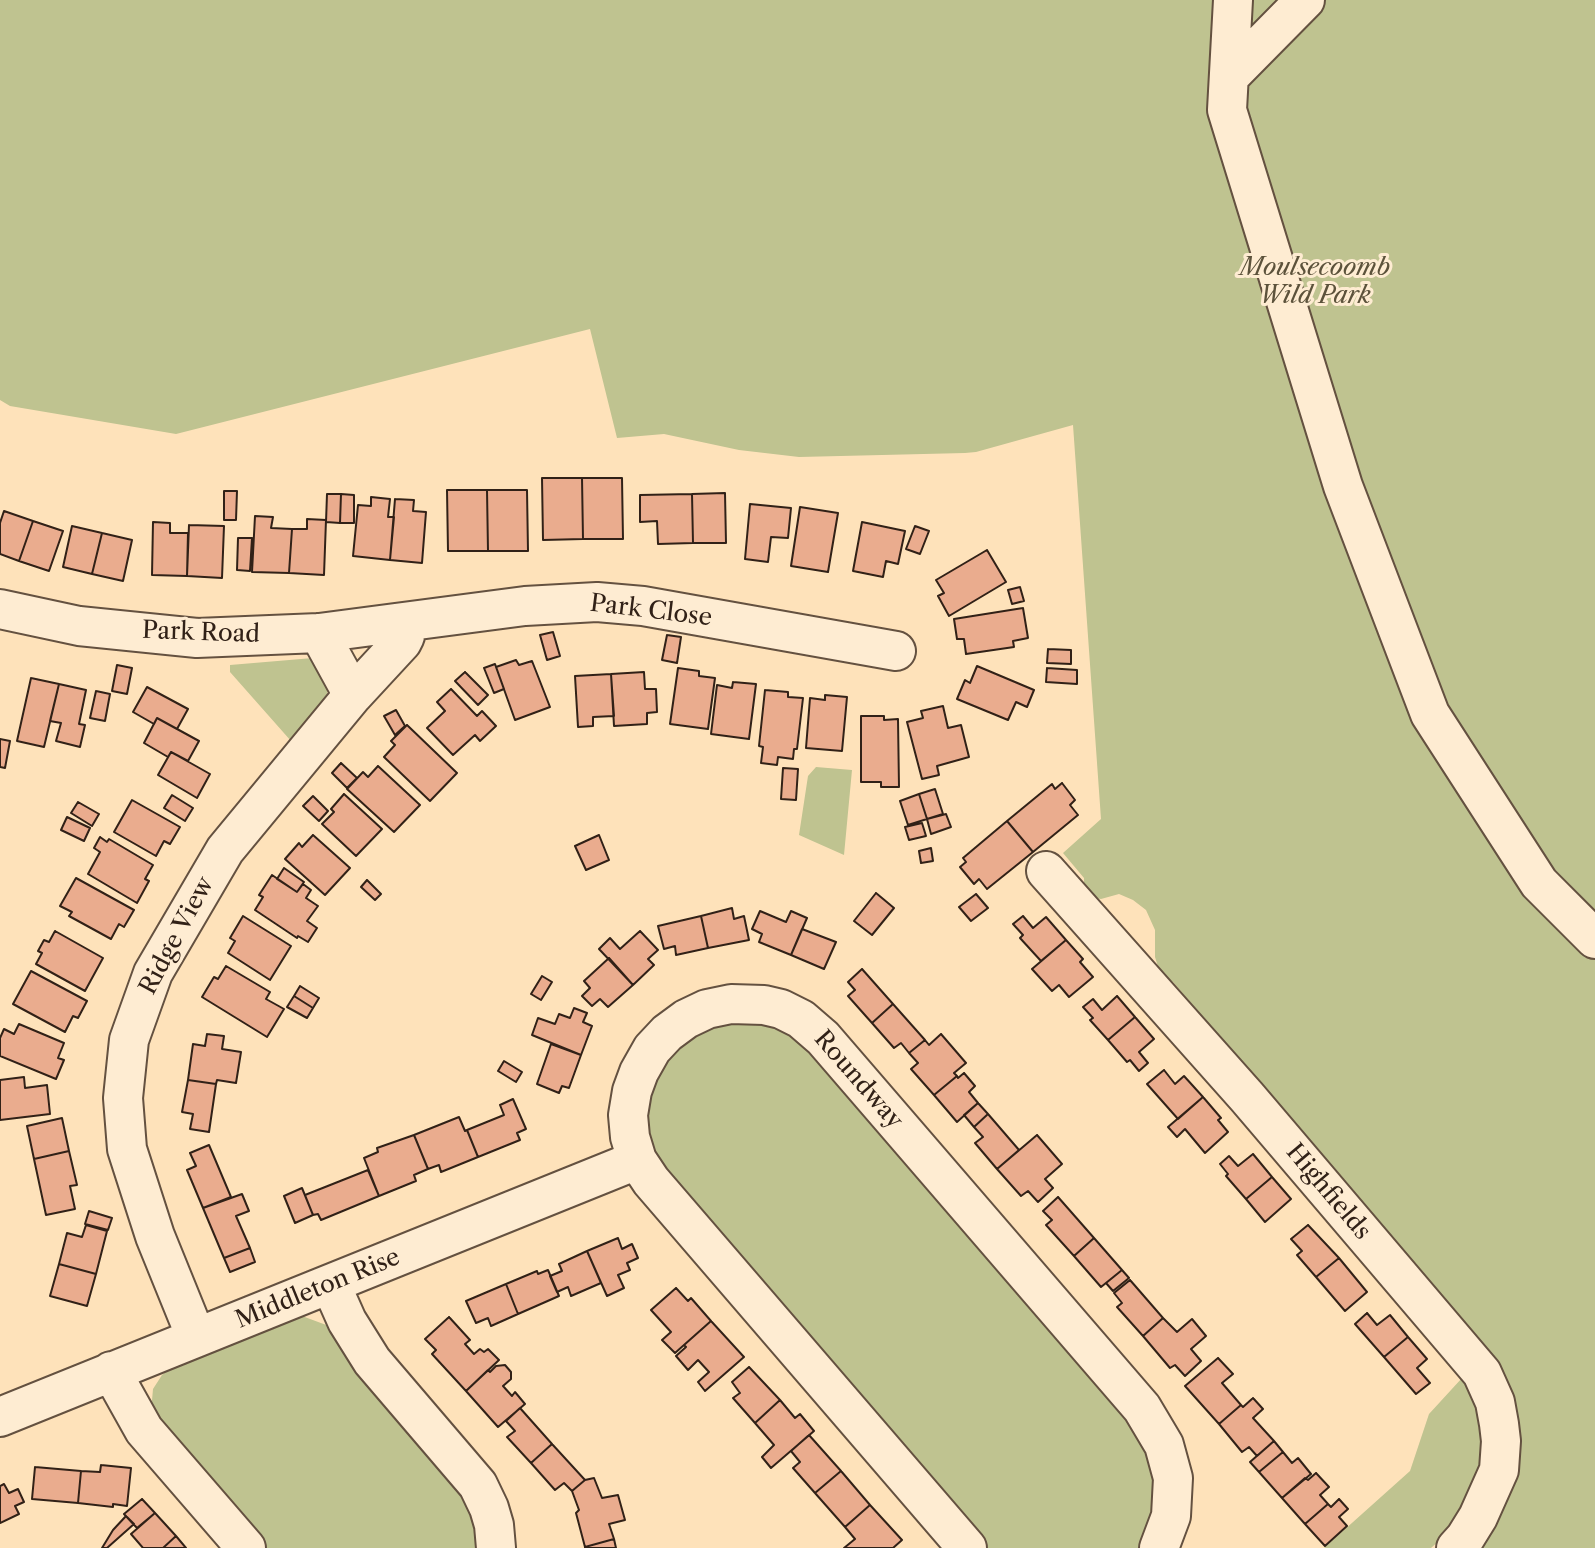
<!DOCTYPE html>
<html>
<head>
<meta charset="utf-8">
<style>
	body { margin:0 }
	canvas { display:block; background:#fee2ba }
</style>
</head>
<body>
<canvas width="1595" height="1548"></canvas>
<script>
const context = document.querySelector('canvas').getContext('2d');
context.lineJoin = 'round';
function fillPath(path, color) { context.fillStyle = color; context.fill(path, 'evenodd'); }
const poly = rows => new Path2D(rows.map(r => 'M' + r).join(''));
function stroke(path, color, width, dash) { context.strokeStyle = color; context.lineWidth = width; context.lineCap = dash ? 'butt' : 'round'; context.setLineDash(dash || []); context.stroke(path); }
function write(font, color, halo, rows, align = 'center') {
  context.font = font + ' "Libre Caslon Text",serif'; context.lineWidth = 6; context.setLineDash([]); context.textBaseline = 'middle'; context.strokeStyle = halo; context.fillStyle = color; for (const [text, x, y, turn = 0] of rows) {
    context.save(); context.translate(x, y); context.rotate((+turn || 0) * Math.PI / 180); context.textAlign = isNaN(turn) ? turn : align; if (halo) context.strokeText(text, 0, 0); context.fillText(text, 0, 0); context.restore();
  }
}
const green = poly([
	[0,0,1595,0,1595,1548,1482,1548,1474,1540,1499,1367,1484,1346,1173,982,1162,979,1155,957,1155,930,1146,910,1133,900,1119,894,1101,899,1095,898,1084,887,1084,878,1063,853,1101,819,1073,425,976,452,965,453,799,457,739,450,664,434,617,438,590,329,176,434,10,406,0,400],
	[313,658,328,686,327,696,291,741,230,672,230,665],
	[816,767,852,770,844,855,799,835,808,776],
	[753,1019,798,1036,1142,1436,1160,1496,1141,1548,984,1548,642,1140,646,1085,689,1032],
	[302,1316,329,1326,469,1495,482,1548,263,1548,151,1412,153,1389,162,1375,173,1367],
	[1462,1378,1474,1379,1490,1444,1454,1527,1431,1548,1324,1548,1410,1471,1429,1414]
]);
const building = poly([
	[542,478,582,478,583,539,543,540,542,478],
	[582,478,622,478,623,539,583,539,582,478],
	[447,490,487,490,488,551,448,551,447,490],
	[487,490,527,490,528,551,488,551,487,490],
	[224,491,237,491,236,520,224,520,224,491],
	[725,493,726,543,693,543,692,494,725,493],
	[327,494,341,494,340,523,326,522,327,494],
	[341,494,354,495,354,523,340,523,341,494],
	[692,494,693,543,658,544,657,521,640,522,640,495,692,494],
	[371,497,390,499,388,517,394,517,390,560,353,556,358,505,371,506,371,497],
	[395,499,414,500,413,511,426,512,422,563,390,560,395,499],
	[750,504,791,508,788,538,771,537,768,562,745,559,750,504],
	[800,507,838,513,828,572,791,566,800,507],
	[4,511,33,521,19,561,0,554,0,523,4,511],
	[255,516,273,517,271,528,292,529,289,573,252,572,255,516],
	[307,519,326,520,324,575,289,573,292,529,307,529,307,519],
	[33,521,63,531,49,571,19,561,33,521],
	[153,522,170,523,170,533,188,533,187,576,152,575,153,522],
	[862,522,905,531,898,564,886,561,883,577,853,571,862,522],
	[189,525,224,526,222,578,187,576,189,525],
	[72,526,102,533,92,574,63,567,72,526],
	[915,526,929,531,920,554,906,549,915,526],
	[102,533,132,540,123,581,92,574,102,533],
	[238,538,252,538,250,571,237,570,238,538],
	[987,550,1006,582,949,616,938,596,944,593,936,580,987,550],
	[1020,587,1024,601,1012,604,1008,590,1020,587],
	[1023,608,1028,638,1013,641,1014,647,966,654,964,639,957,639,954,619,1023,608],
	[553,632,560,656,547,660,540,635,553,632],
	[667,635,681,637,677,663,662,660,667,635],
	[1048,649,1071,650,1071,664,1047,663,1048,649],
	[516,660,519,665,532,661,550,707,515,720,496,667,516,660],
	[495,664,504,689,494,693,484,668,495,664],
	[117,665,132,668,127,694,112,691,117,665],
	[977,666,1034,690,1027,707,1016,702,1008,720,957,699,965,680,970,683,977,666],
	[678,668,699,671,699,676,715,678,708,729,670,724,678,668],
	[1047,668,1077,670,1077,684,1046,682,1047,668],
	[465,672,488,695,478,705,455,681,465,672],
	[644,672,645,689,656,689,657,712,647,713,647,724,614,726,611,674,644,672],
	[611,674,614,716,593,717,593,726,578,727,575,676,611,674],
	[31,678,59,684,44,747,17,741,31,678],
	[733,682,756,684,749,739,711,734,717,685,732,688,733,682],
	[59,684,86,690,79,724,85,725,80,747,56,741,61,723,50,721,59,684],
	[147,687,188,709,177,729,157,718,154,724,133,712,147,687],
	[451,689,477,716,482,711,496,726,480,741,475,735,453,755,427,728,445,711,437,702,451,689],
	[765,690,788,692,788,697,803,698,797,749,794,749,793,759,778,757,777,765,761,763,763,747,759,746,765,690],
	[96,691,110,694,105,721,90,718,96,691],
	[825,695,847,697,842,751,806,748,810,698,825,700,825,695],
	[943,706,948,728,961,725,969,757,937,766,939,775,922,779,907,722,923,718,921,711,943,706],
	[396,710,405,726,395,735,384,716,396,710],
	[861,716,884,716,884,720,898,719,899,787,881,787,881,782,861,782,861,716],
	[157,718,199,741,188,761,171,752,168,757,144,743,157,718],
	[407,725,457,773,430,801,384,757,395,745,391,741,407,725],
	[0,739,10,741,5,768,0,767,0,739],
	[171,752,210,774,197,798,158,775,171,752],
	[341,763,357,778,347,788,332,773,341,763],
	[378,766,420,805,394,832,347,789,363,772,368,777,378,766],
	[783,768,798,769,796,800,781,799,783,768],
	[1062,783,1075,800,1070,805,1078,815,1033,852,1007,821,1052,784,1055,789,1062,783],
	[935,789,943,814,927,819,919,794,935,789],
	[344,794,382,829,356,856,322,824,334,812,331,809,344,794],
	[919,794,927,819,908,825,900,801,919,794],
	[172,795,193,808,185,821,164,808,172,795],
	[313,796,328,811,319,821,303,806,313,796],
	[132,800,180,827,170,844,164,841,156,856,114,832,132,800],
	[78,802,99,814,92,826,71,813,78,802],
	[946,814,951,827,931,834,927,819,946,814],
	[67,817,90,828,84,841,61,830,67,817],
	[1007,821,1033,852,987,889,979,879,974,884,960,867,966,862,963,858,1007,821],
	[922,823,926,836,909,840,905,827,922,823],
	[313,835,350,868,325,895,285,859,299,843,302,847,313,835],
	[599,835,609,860,586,870,575,846,599,835],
	[100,837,107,842,109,839,153,865,145,879,149,881,137,903,88,874,100,852,94,848,100,837],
	[931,848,933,861,921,863,919,851,931,848],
	[284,868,304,882,297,892,277,879,284,868],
	[272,875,297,892,303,884,311,890,306,898,318,906,307,921,317,928,308,942,298,936,297,938,255,910,263,897,259,895,272,875],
	[76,878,134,910,124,927,119,924,111,939,69,916,72,912,60,906,76,878],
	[367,880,381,894,375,900,361,887,367,880],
	[876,893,894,908,872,935,854,921,876,893],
	[976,894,988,908,971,921,959,907,976,894],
	[732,908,734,919,744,916,749,940,708,948,701,916,732,908],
	[760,911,786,922,791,911,807,918,791,955,759,942,762,934,752,929,760,911],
	[243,916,291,946,270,980,228,953,235,941,230,938,243,916],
	[701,916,708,948,676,955,675,946,664,949,658,926,701,916],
	[1023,916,1033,928,1046,917,1066,940,1041,961,1020,938,1023,935,1013,924,1023,916],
	[802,929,836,942,824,969,791,955,802,929],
	[55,931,103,958,85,991,36,964,42,953,38,951,44,940,49,942,55,931],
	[640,931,658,950,648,959,654,965,633,985,599,949,610,938,620,949,640,931],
	[1066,940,1083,959,1080,962,1093,977,1069,997,1059,985,1052,991,1032,969,1066,940],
	[609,958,633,985,608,1007,600,999,592,1006,582,996,590,988,584,981,609,958],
	[226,966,270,992,266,999,284,1009,267,1037,202,997,214,977,218,979,226,966],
	[862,969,893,1004,872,1023,848,996,855,990,848,982,862,969],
	[31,971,87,1001,78,1018,73,1016,65,1032,13,1004,31,971],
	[542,976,552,982,541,1000,531,994,542,976],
	[300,986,319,998,313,1008,294,996,300,986],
	[294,996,313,1008,307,1018,287,1007,294,996],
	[1117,996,1135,1017,1108,1040,1090,1020,1093,1018,1083,1007,1093,999,1102,1010,1117,996],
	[893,1004,925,1040,909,1053,901,1043,894,1048,872,1023,893,1004],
	[574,1008,587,1013,583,1022,592,1026,581,1055,532,1035,538,1018,555,1024,559,1014,570,1018,574,1008],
	[1135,1017,1154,1039,1139,1052,1148,1063,1139,1071,1130,1060,1127,1062,1108,1040,1135,1017],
	[19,1024,64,1043,58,1058,64,1060,56,1079,0,1056,0,1038,4,1029,14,1034,19,1024],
	[207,1034,224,1036,222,1049,241,1052,236,1083,217,1080,216,1084,188,1080,193,1044,205,1046,207,1034],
	[941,1034,966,1063,954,1073,957,1076,934,1095,911,1069,918,1063,909,1053,925,1040,929,1045,941,1034],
	[551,1044,581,1055,569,1088,562,1086,559,1093,537,1084,551,1044],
	[504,1061,522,1072,516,1082,498,1071,504,1061],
	[1164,1070,1175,1084,1184,1076,1203,1097,1178,1119,1147,1084,1164,1070],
	[964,1073,975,1086,969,1092,978,1103,957,1122,934,1095,957,1076,958,1078,964,1073],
	[24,1077,25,1088,47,1085,50,1114,0,1120,0,1080,24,1077],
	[188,1080,216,1084,209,1132,190,1129,193,1114,182,1112,188,1080],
	[1203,1097,1221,1118,1218,1120,1228,1132,1205,1153,1185,1129,1177,1137,1168,1127,1203,1097],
	[513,1099,526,1129,517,1133,520,1140,478,1157,467,1130,504,1115,500,1105,513,1099],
	[978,1103,988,1114,974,1127,964,1115,978,1103],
	[988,1114,1019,1150,997,1169,975,1143,983,1137,974,1127,988,1114],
	[459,1117,465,1131,467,1130,478,1157,441,1172,439,1165,428,1169,414,1135,459,1117],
	[62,1118,69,1151,34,1159,27,1126,62,1118],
	[414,1135,428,1169,414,1175,416,1181,379,1196,364,1158,378,1152,377,1148,414,1135],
	[1037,1135,1062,1164,1045,1179,1053,1188,1038,1202,1028,1191,1021,1196,997,1169,1037,1135],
	[209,1145,231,1197,203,1208,187,1170,196,1166,190,1153,209,1145],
	[69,1151,77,1185,70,1186,75,1209,46,1215,34,1159,69,1151],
	[1253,1154,1272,1177,1246,1199,1226,1176,1228,1174,1220,1164,1229,1156,1238,1166,1253,1154],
	[368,1170,379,1196,321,1220,318,1214,313,1215,305,1195,368,1170],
	[1272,1177,1291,1199,1265,1222,1246,1199,1272,1177],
	[302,1188,313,1215,295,1223,284,1196,302,1188],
	[242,1194,249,1211,236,1216,250,1248,224,1258,203,1208,242,1194],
	[1058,1197,1094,1238,1074,1256,1046,1225,1052,1220,1043,1211,1058,1197],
	[89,1211,112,1218,108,1230,85,1224,89,1211],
	[86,1225,107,1231,96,1274,59,1264,67,1233,82,1237,86,1225],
	[1308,1225,1339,1258,1316,1277,1297,1255,1302,1251,1291,1239,1308,1225],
	[618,1238,622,1249,632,1244,638,1258,627,1263,630,1270,618,1275,624,1288,607,1296,587,1251,618,1238],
	[1094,1238,1122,1270,1101,1287,1074,1256,1094,1238],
	[250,1248,255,1262,230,1272,224,1258,250,1248],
	[587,1251,601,1283,571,1296,568,1287,557,1292,550,1276,562,1271,559,1264,587,1251],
	[1339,1258,1367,1292,1345,1311,1316,1277,1339,1258],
	[59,1264,96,1274,87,1306,50,1296,59,1264],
	[548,1270,559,1296,518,1314,506,1284,537,1271,538,1274,548,1270],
	[1122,1270,1129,1278,1113,1291,1106,1283,1122,1270],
	[1130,1280,1163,1318,1143,1336,1117,1307,1122,1303,1114,1293,1130,1280],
	[506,1284,518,1314,491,1326,488,1318,476,1323,466,1301,506,1284],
	[676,1288,688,1301,691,1298,711,1321,675,1353,662,1340,671,1332,651,1310,676,1288],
	[1367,1313,1377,1325,1390,1315,1408,1337,1384,1357,1355,1324,1367,1313],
	[449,1317,470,1340,465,1344,474,1354,480,1349,484,1352,488,1349,499,1360,466,1391,432,1354,436,1350,425,1339,449,1317],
	[1163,1318,1177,1332,1192,1319,1206,1336,1191,1349,1201,1361,1185,1376,1175,1365,1170,1368,1143,1336,1163,1318],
	[711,1321,744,1357,705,1391,698,1382,709,1372,698,1360,688,1370,676,1356,686,1347,684,1345,711,1321],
	[1408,1337,1427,1359,1417,1368,1430,1383,1416,1394,1384,1357,1408,1337],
	[1218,1358,1233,1374,1222,1383,1241,1405,1219,1424,1185,1386,1218,1358],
	[505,1365,511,1372,511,1379,503,1386,512,1396,515,1392,525,1404,498,1427,466,1391,488,1370,490,1372,496,1366,505,1365],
	[749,1367,780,1400,755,1423,733,1398,740,1393,732,1382,749,1367],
	[1253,1398,1263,1409,1253,1418,1274,1441,1257,1456,1249,1447,1242,1452,1219,1424,1241,1405,1243,1407,1253,1398],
	[780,1400,795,1418,800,1414,814,1431,771,1468,762,1457,774,1445,755,1423,780,1400],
	[520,1408,552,1444,531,1463,507,1437,515,1431,506,1421,520,1408],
	[809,1435,841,1471,815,1493,793,1468,800,1462,791,1451,809,1435],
	[1274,1441,1283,1452,1259,1472,1250,1462,1274,1441],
	[552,1444,585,1480,572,1491,564,1483,555,1490,531,1463,552,1444],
	[1283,1452,1292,1463,1298,1458,1311,1474,1282,1498,1259,1472,1283,1452],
	[101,1465,131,1468,127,1506,113,1504,113,1507,78,1503,81,1471,100,1472,101,1465],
	[35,1467,81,1471,78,1503,32,1499,35,1467],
	[841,1471,870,1505,845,1527,815,1493,841,1471],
	[1316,1473,1329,1487,1320,1495,1328,1504,1305,1524,1282,1498,1305,1478,1308,1480,1316,1473],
	[594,1478,602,1498,618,1495,625,1520,609,1524,614,1539,585,1547,576,1513,579,1510,572,1491,585,1480,594,1478],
	[4,1484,9,1493,18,1489,24,1502,15,1506,19,1514,0,1523,0,1486,4,1484],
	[142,1499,155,1513,137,1528,124,1514,142,1499],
	[1339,1499,1348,1509,1339,1517,1347,1526,1325,1546,1305,1524,1328,1504,1331,1507,1339,1499],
	[870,1505,902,1540,893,1548,844,1548,855,1539,845,1527,870,1505],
	[155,1513,176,1536,163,1548,143,1548,131,1534,155,1513],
	[126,1516,134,1524,107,1548,102,1548,113,1530,126,1516],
	[176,1536,186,1548,163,1548,176,1536],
	[614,1539,616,1548,585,1548,585,1547,614,1539]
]);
const minor = poly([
	[1233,0,1227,110,1343,486,1430,714,1539,883,1595,939],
	[1229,77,1305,0],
	[0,609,79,626,197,638,319,633,525,606,597,602,643,606,896,651],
	[319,633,353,695],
	[1046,871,1247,1097,1482,1373,1495,1402,1499,1424,1501,1441,1499,1470,1478,1517,1465,1538,1456,1548],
	[331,1285,347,1321,372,1361,478,1485,489,1508,494,1525,496,1548],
	[196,1337,155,1236,127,1149,123,1098,129,1040,153,973,225,850,353,695,402,642,405,636,404,623],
	[111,1371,144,1430,246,1548],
	[0,1417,637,1160],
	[967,1548,651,1181,637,1160,630,1137,628,1115,632,1091,639,1072,652,1049,667,1033,686,1019,707,1009,731,1004,764,1005,781,1009,801,1019,823,1038,1142,1408,1164,1445,1173,1478,1171,1516,1159,1548]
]);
const parkNames = [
	["Moulsecoomb",1315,268],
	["Wild Park",1315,296]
];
const streetNames = [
	["Park Close",651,611,7],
	["Park Road",201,633,2],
	["Ridge View",177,936,-62],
	["Roundway",858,1080,49],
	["Highfields",1328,1192,50],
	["Middleton Rise",318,1289,-22]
];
fillPath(green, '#bfc390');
fillPath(building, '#eaac8e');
stroke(building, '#312117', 2);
stroke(minor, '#645140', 42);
stroke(minor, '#feecd2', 38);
write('italic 24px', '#5c523b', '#feecd2', parkNames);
write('24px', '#312117', '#feecd2', streetNames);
</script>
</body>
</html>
